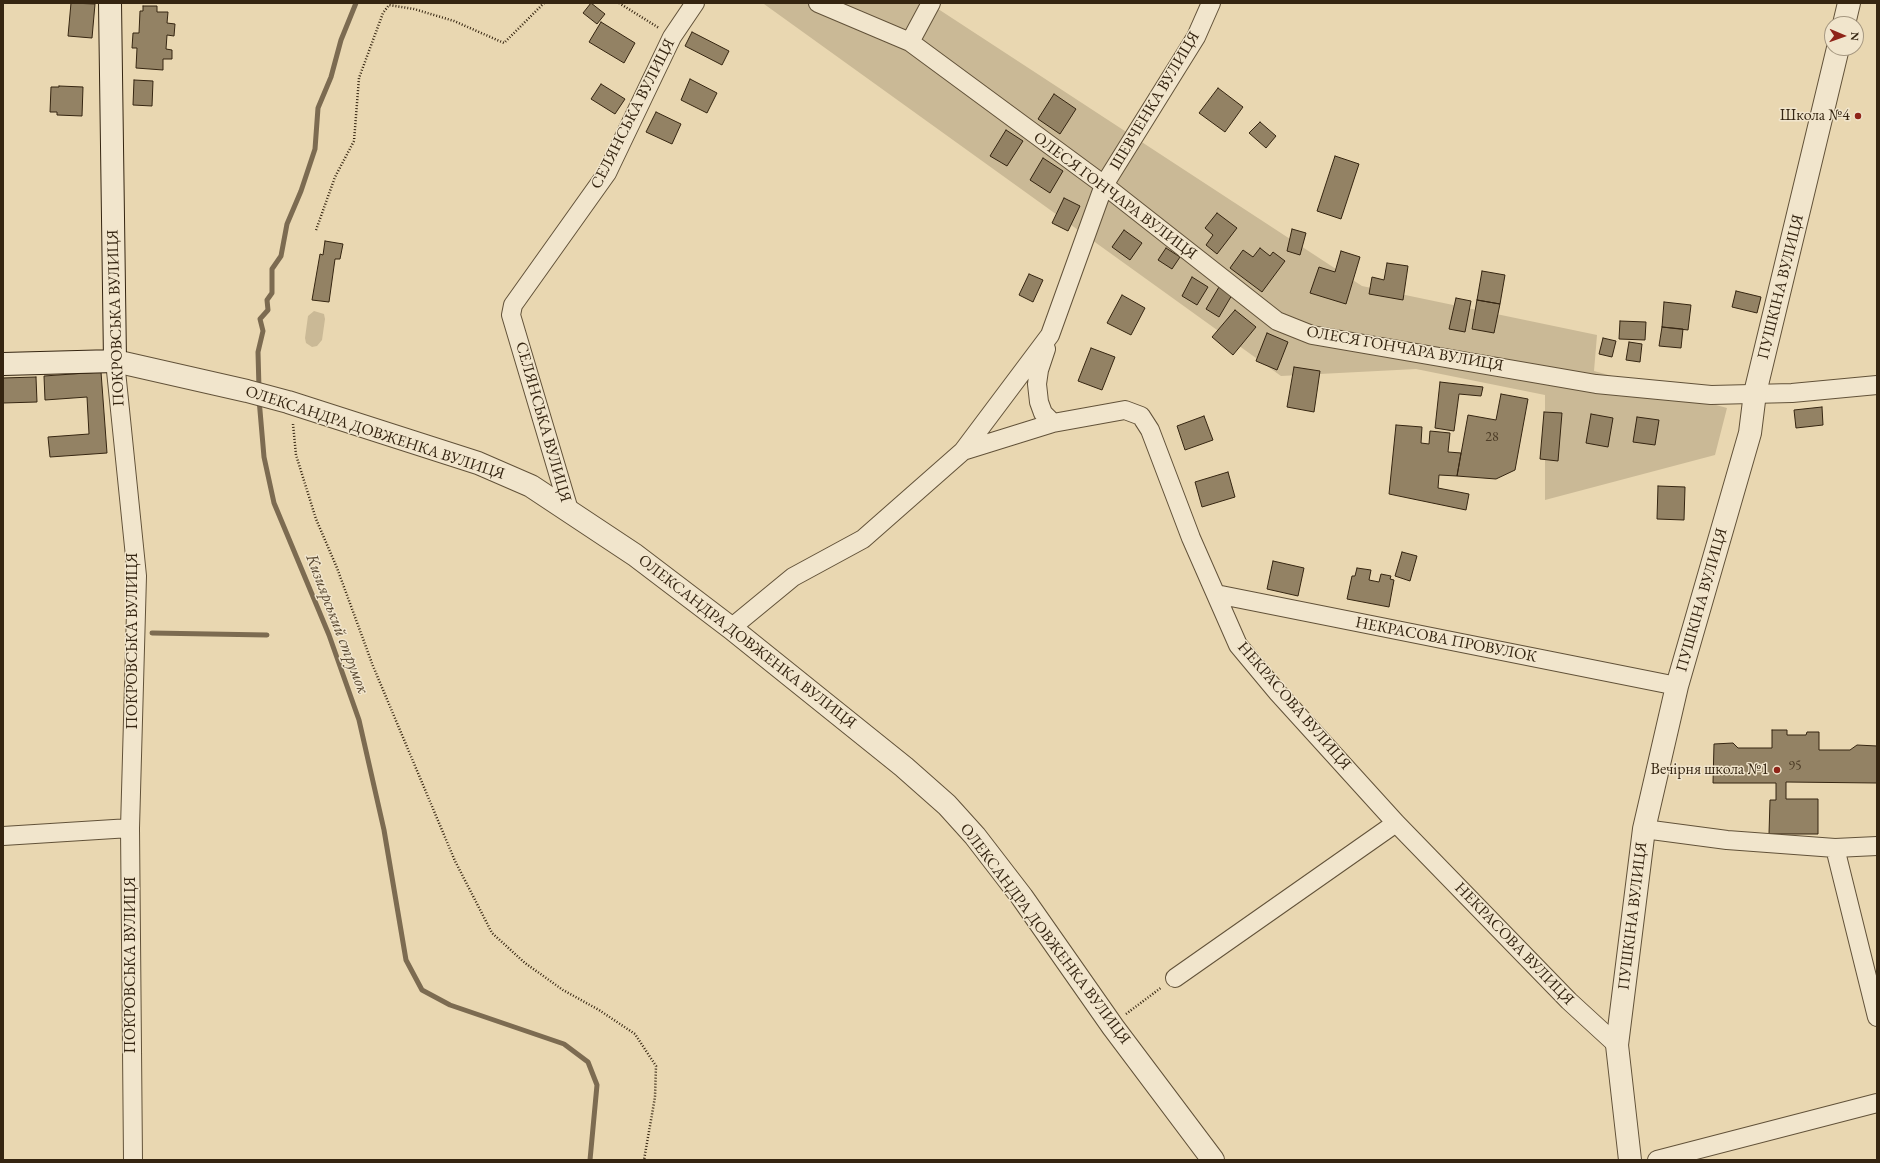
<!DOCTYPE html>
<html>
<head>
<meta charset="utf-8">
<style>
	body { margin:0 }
	#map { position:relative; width:1880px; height:1163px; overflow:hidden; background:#e9d7b1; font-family:"EB Garamond",serif }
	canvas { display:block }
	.frame { position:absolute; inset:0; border:4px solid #352511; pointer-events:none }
	.north { position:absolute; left:1824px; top:16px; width:40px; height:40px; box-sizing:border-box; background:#f1e5cc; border:1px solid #a69881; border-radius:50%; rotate:92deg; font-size:11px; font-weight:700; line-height:16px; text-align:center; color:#352511 }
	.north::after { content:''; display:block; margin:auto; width:14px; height:18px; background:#8f2418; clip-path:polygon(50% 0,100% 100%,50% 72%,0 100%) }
</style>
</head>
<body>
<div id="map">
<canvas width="1880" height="1163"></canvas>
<div class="frame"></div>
<div class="north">N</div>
</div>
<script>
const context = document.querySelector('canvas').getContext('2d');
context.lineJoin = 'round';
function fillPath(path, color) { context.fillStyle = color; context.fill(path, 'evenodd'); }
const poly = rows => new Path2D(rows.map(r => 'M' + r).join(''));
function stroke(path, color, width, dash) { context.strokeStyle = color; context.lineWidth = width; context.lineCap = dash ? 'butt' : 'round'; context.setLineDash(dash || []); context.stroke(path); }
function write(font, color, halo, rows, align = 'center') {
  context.font = font + ' "EB Garamond",serif'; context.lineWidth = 3; context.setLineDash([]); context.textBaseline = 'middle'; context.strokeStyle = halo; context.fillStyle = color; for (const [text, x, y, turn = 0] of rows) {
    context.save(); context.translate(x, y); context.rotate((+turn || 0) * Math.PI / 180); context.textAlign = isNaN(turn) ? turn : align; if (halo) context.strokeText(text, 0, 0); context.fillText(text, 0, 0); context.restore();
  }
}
const green = poly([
	[765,3,929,3,1362,286,1597,335,1594,371,1727,408,1715,455,1545,500,1545,395,1416,369,1281,376,764,4],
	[314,311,324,314,325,319,322,340,317,346,312,347,306,343,305,338,308,316]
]);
const stream = poly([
	[259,389,258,352,263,331,260,319,268,310,267,300,272,293,272,269,281,256,287,224,301,191,315,149,318,108,331,77,341,40,356,3],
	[259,399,264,457,274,503,329,635,359,720,384,830,406,960,422,990,450,1005,564,1044,588,1062,597,1085,590,1160],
	[152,633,267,635]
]);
const building = poly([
	[71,3,95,4,92,38,68,36,71,3],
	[591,3,605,14,597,24,583,13,591,3],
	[143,6,157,6,157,12,168,12,167,23,175,24,174,36,167,35,166,49,172,50,172,59,163,59,163,70,136,68,137,48,132,48,133,33,139,33,140,11,143,11,143,6],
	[601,22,635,43,624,63,589,42,601,22],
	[692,32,729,51,722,65,685,46,692,32],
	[690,79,717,93,707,113,681,100,690,79],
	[134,80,153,81,152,106,133,105,134,80],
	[601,84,625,99,615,114,591,99,601,84],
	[59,86,83,87,82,116,57,115,57,112,50,112,51,87,59,87,59,86],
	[1218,88,1243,107,1225,132,1199,113,1218,88],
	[1054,94,1076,109,1060,134,1038,119,1054,94],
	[656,112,681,124,672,144,646,132,656,112],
	[1260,122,1276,136,1266,148,1249,133,1260,122],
	[1006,130,1023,141,1007,166,990,156,1006,130],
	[1335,156,1359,164,1341,219,1317,211,1335,156],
	[1043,158,1063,171,1050,193,1030,180,1043,158],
	[1064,198,1080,206,1068,231,1052,223,1064,198],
	[1217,213,1237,228,1217,254,1206,245,1213,235,1205,228,1217,213],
	[1292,229,1306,233,1300,255,1287,251,1292,229],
	[1124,230,1142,243,1130,260,1112,247,1124,230],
	[325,241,343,244,340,259,335,259,329,302,312,300,320,254,323,255,325,241],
	[1166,248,1180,257,1172,269,1158,260,1166,248],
	[1260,248,1270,256,1273,252,1285,261,1262,292,1230,268,1243,250,1253,257,1260,248],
	[1341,251,1360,257,1346,304,1310,293,1319,267,1335,272,1341,251],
	[1387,263,1408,266,1403,300,1369,294,1372,277,1384,280,1387,263],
	[1482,271,1505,275,1500,304,1477,300,1482,271],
	[1029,274,1043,280,1033,302,1019,295,1029,274],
	[1192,277,1208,287,1197,305,1182,296,1192,277],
	[1219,287,1232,295,1219,317,1206,309,1219,287],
	[1736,291,1761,297,1757,313,1732,307,1736,291],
	[1122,295,1145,308,1131,335,1107,323,1122,295],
	[1456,298,1471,301,1465,332,1449,329,1456,298],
	[1477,300,1500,304,1494,333,1472,329,1477,300],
	[1664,302,1691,305,1688,330,1662,327,1664,302],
	[1235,310,1256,327,1233,355,1212,337,1235,310],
	[1620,321,1646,322,1645,340,1619,339,1620,321],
	[1662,327,1683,329,1681,348,1659,346,1662,327],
	[1267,333,1288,342,1277,370,1256,361,1267,333],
	[1603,338,1616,341,1612,357,1599,354,1603,338],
	[1629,342,1642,344,1640,362,1626,360,1629,342],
	[1091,348,1115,357,1102,390,1078,381,1091,348],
	[1294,367,1320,371,1314,412,1287,407,1294,367],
	[101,372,107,453,50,457,48,437,89,434,87,397,45,400,44,376,101,372],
	[36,377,37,402,3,403,3,378,36,377],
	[1440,382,1483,387,1481,396,1459,394,1454,431,1435,428,1440,382],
	[1501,394,1528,399,1515,470,1496,479,1457,476,1468,415,1496,420,1501,394],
	[1822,407,1823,425,1796,428,1794,410,1822,407],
	[1544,412,1562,413,1558,461,1540,459,1544,412],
	[1591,414,1613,418,1608,447,1586,443,1591,414],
	[1204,416,1213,440,1185,450,1177,426,1204,416],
	[1637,417,1659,420,1655,445,1633,442,1637,417],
	[1396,425,1422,427,1421,443,1429,444,1430,431,1450,433,1448,452,1461,453,1457,476,1439,475,1438,488,1469,494,1466,510,1389,494,1396,425],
	[1228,472,1235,497,1202,507,1195,482,1228,472],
	[1658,486,1685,487,1684,520,1657,519,1658,486],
	[1402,552,1417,556,1410,581,1395,576,1402,552],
	[1273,561,1304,568,1298,596,1267,589,1273,561],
	[1357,568,1371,570,1369,580,1379,582,1381,574,1391,576,1390,579,1394,580,1389,607,1347,599,1352,576,1355,576,1357,568],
	[1772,730,1787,730,1787,735,1806,735,1807,732,1819,732,1819,750,1850,750,1857,745,1877,746,1877,783,1786,782,1786,799,1818,799,1818,834,1769,834,1770,800,1776,800,1776,783,1713,783,1714,744,1733,743,1738,748,1772,748,1772,730]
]);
const path = poly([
	[619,3,659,28],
	[316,230,335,177,354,141,359,78,383,13,389,5,414,9,454,21,504,43,544,3],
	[293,424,296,455,316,519,337,568,373,666,455,861,492,933,525,963,563,990,599,1010,635,1034,656,1066,655,1097,644,1160],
	[1126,1014,1162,987]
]);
const minor = poly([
	[818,3,910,42,1104,185,1277,321,1312,335,1596,384,1711,395,1792,393,1877,385],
	[910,42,931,3],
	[1046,349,1039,370,1037,384,1039,402,1043,413,1053,423],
	[115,361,137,576,130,828,133,1160],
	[963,451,1053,423,1125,410,1141,416,1150,430,1191,538,1238,645,1278,693,1396,823,1569,1001,1617,1045],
	[569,510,511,315,513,305,607,173,672,37,695,3],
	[1216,594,1677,686],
	[731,628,793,577,863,539,963,451,1050,335,1104,185,1196,37,1211,3],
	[1644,829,1727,840,1835,848,1877,846],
	[3,836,130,828],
	[1835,848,1877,1017],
	[1175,978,1396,823],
	[1657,1160,1877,1103]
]);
const tertiary = poly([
	[1844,24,1849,3],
	[115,361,247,391,288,402,478,463,531,486,635,555,731,628,904,767,947,805,975,836,1022,897,1113,1027,1213,1160],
	[1630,1160,1617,1045,1644,829,1677,686,1750,433,1755,393,1838,48]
]);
const secondary = poly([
	[3,364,115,361,110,3]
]);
const markers = [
	[1858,116,4,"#8f2418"],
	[1777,770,4,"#8f2418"]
];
const numberNames = [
	["28",1492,437],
	["95",1795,766]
];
const streetNames = [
	["ШЕВЧЕНКА ВУЛИЦЯ",1155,101,-59],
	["СЕЛЯНСЬКА ВУЛИЦЯ",633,114,-63],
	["ОЛЕСЯ ГОНЧАРА ВУЛИЦЯ",1115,196,37],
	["ПУШКІНА ВУЛИЦЯ",1781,287,-76],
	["ПОКРОВСЬКА ВУЛИЦЯ",116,318,-92],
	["ОЛЕСЯ ГОНЧАРА ВУЛИЦЯ",1405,349,10],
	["СЕЛЯНСЬКА ВУЛИЦЯ",543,422,74],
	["ОЛЕКСАНДРА ДОВЖЕНКА ВУЛИЦЯ",375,433,18],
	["ПУШКІНА ВУЛИЦЯ",1702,600,-74],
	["НЕКРАСОВА ПРОВУЛОК",1446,640,11],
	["ПОКРОВСЬКА ВУЛИЦЯ",133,641,-90],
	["ОЛЕКСАНДРА ДОВЖЕНКА ВУЛИЦЯ",747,642,38],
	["НЕКРАСОВА ВУЛИЦЯ",1294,706,49],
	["ПУШКІНА ВУЛИЦЯ",1633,916,-83],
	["ОЛЕКСАНДРА ДОВЖЕНКА ВУЛИЦЯ",1045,934,53],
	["НЕКРАСОВА ВУЛИЦЯ",1514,944,46],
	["ПОКРОВСЬКА ВУЛИЦЯ",131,965,-90]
];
const poiNames = [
	["Школа №4",1850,116],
	["Вечірня школа №1",1769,770]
];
const waterNames = [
	["Кизиярський струмок",337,624,69]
];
fillPath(green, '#cab996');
stroke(stream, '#7c6b51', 5);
fillPath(building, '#938264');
stroke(building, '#352511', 1);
stroke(minor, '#625239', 20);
stroke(tertiary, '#625239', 24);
stroke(secondary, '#352511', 24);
stroke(path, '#352511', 2.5, [1, 2]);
stroke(minor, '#f1e5cc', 18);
stroke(tertiary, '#f1e5cc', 22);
stroke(secondary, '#f1e5cc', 22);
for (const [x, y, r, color] of markers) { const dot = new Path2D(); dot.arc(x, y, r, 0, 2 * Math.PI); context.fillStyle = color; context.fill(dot); stroke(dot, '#f1e5cc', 1.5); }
write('14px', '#4c3c26', null, numberNames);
write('16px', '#352511', '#f1e5cc', streetNames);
write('16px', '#352511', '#f1e5cc', poiNames, 'right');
write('italic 17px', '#594831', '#f1e5cc', waterNames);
</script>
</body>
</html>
